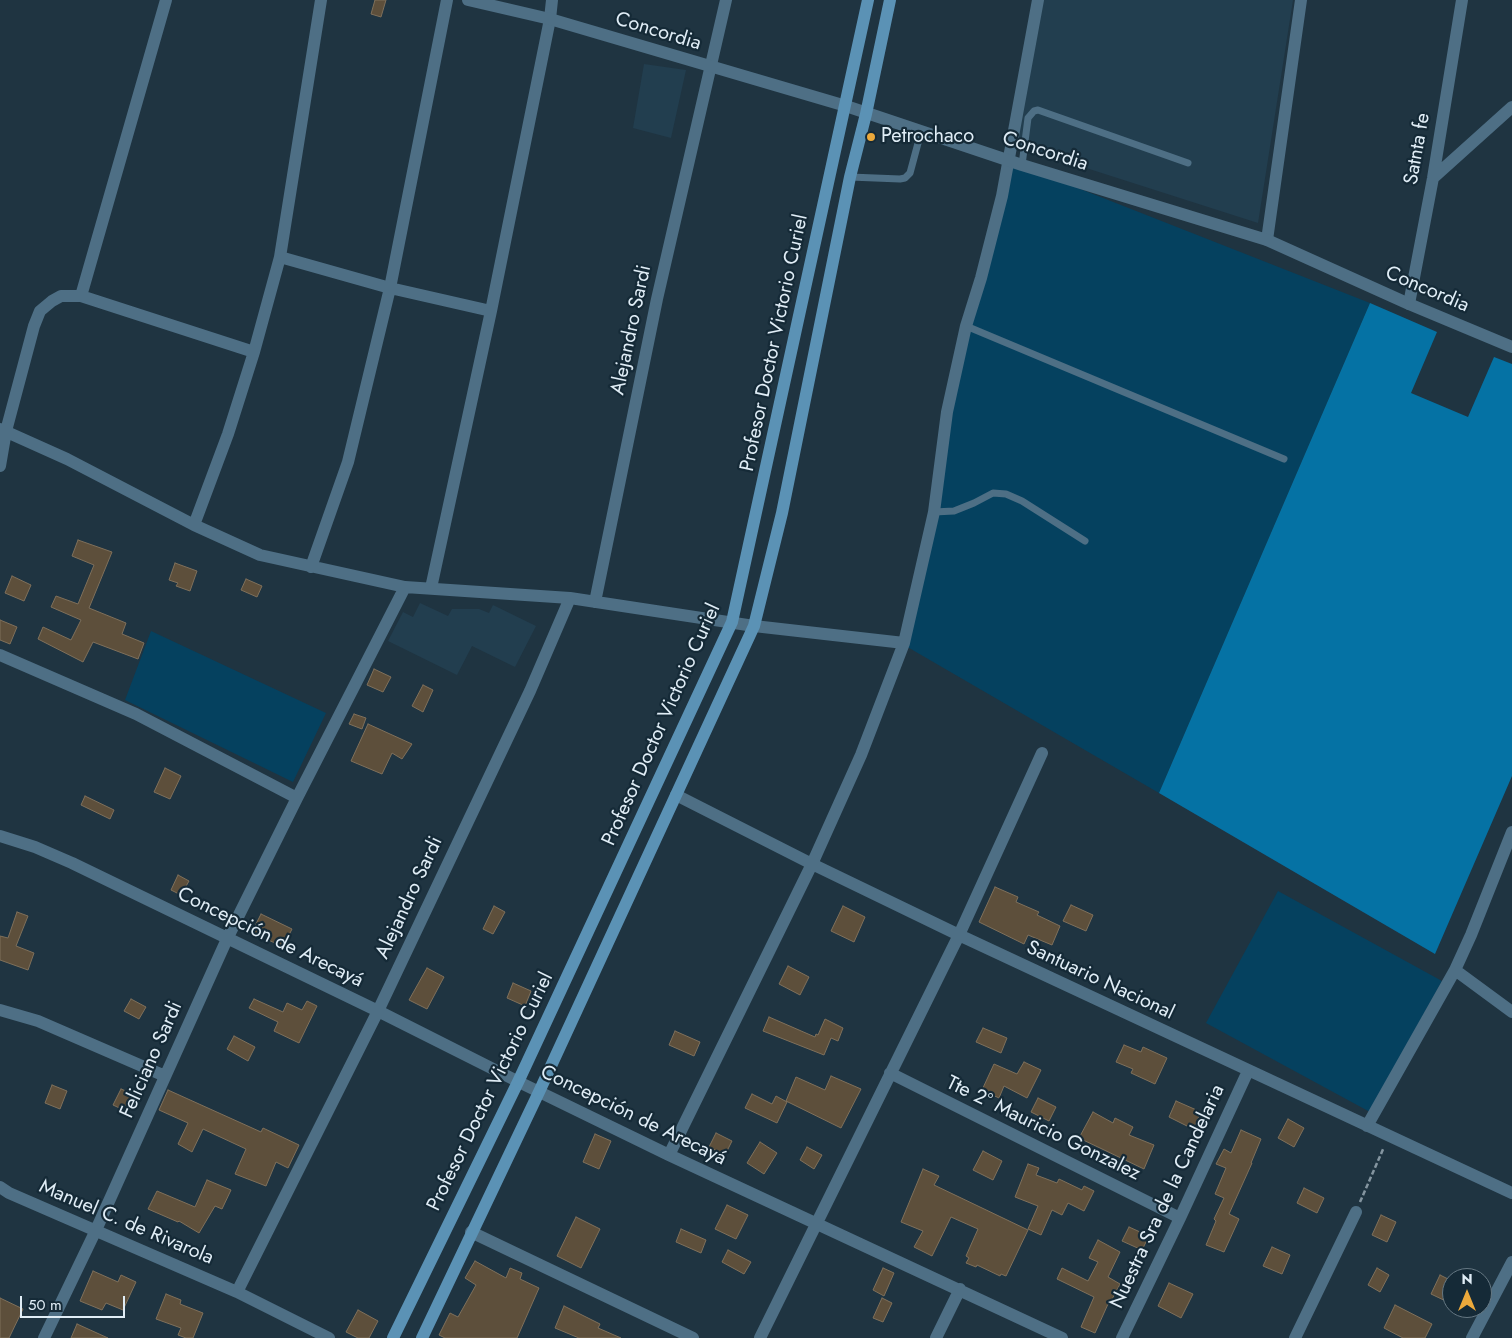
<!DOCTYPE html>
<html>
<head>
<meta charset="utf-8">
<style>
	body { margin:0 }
	#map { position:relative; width:1512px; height:1338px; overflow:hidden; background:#1f3441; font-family:Jost,sans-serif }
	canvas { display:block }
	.north { position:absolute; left:1442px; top:1268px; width:50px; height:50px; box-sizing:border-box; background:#152a37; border:1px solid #667883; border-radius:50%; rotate:0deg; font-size:14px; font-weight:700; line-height:20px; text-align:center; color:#e0edf6 }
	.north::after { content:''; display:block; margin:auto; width:18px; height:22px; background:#eca93b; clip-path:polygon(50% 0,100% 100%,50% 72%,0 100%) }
	.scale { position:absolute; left:20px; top:1296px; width:105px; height:22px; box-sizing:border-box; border:2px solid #e0edf6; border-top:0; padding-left:6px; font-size:15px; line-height:18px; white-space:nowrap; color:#e0edf6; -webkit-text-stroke:4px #152a37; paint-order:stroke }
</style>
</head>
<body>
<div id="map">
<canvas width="1512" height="1338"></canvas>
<div class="north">N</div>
<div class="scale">50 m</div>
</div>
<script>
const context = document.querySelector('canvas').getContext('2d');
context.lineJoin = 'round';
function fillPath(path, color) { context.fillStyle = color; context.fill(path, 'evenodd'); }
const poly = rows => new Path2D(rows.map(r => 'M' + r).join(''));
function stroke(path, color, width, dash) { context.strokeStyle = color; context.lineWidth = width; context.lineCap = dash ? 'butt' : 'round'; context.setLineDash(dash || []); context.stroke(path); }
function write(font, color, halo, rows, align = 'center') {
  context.font = font + ' Jost,sans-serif'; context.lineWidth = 4.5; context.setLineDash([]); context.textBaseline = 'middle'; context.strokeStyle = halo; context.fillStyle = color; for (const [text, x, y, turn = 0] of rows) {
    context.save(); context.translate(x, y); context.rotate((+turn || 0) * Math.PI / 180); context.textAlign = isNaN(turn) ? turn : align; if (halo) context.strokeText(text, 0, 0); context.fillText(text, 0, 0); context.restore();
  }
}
const built = poly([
	[1038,0,1293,0,1258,223,1008,143],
	[644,64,686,70,671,138,633,128],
	[420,603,448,616,452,609,479,609,489,613,493,605,536,626,515,667,472,646,457,675,388,641,403,612,413,617]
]);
const green = poly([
	[1004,159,1370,303,1159,793,904,645],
	[151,631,326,713,293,782,125,700],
	[1278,891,1442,981,1370,1112,1206,1023]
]);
const forest = poly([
	[1370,303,1437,332,1411,393,1468,417,1494,357,1512,364,1512,776,1435,954,1159,793]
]);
const building = poly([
	[375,0,386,0,381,17,371,14,375,0],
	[78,540,112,552,89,608,126,623,122,634,144,643,138,659,93,642,83,662,38,639,43,627,71,640,81,620,51,607,56,596,78,604,94,565,72,556,78,540],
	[175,563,197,571,190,591,176,586,178,583,169,580,175,563],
	[12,576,31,585,24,601,5,593,12,576],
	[246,579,262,586,257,597,241,590,246,579],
	[0,620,17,627,10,644,0,640,0,620],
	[374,669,391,677,383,692,367,685,374,669],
	[423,685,433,690,423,712,412,706,423,685],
	[354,714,366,718,362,729,349,724,354,714],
	[368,724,412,744,402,759,392,753,382,774,351,761,368,724],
	[165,768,181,776,170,799,154,792,165,768],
	[85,796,114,810,110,819,81,805,85,796],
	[178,875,189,881,181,895,171,890,178,875],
	[995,887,1018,897,1016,902,1039,912,1037,915,1060,926,1052,945,1028,935,1024,944,979,922,995,887],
	[1071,905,1093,915,1086,931,1063,921,1071,905],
	[494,906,505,912,493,934,483,929,494,906],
	[843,906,865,917,854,942,831,931,843,906],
	[17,912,28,916,16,946,34,953,28,970,0,960,0,936,8,938,17,912],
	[261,914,292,929,283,947,252,932,261,914],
	[788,966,809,977,800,995,779,984,788,966],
	[427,968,444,977,427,1009,409,1000,427,968],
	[513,983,531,991,525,1006,507,998,513,983],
	[131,999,146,1007,139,1019,124,1011,131,999],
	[254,999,283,1012,287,1003,302,1010,307,1001,317,1006,299,1043,274,1031,278,1022,249,1008,254,999],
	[769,1017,815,1037,816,1034,818,1035,825,1019,843,1028,838,1041,831,1038,824,1055,763,1031,769,1017],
	[983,1028,1007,1038,1001,1053,976,1042,983,1028],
	[675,1031,700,1042,694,1056,669,1045,675,1031],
	[234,1036,255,1047,248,1061,227,1049,234,1036],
	[1124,1045,1141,1052,1143,1047,1167,1058,1155,1084,1131,1073,1133,1069,1116,1062,1124,1045],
	[1024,1062,1041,1070,1027,1098,1004,1086,999,1098,982,1090,994,1064,1017,1074,1024,1062],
	[831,1076,861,1089,841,1128,786,1101,796,1077,825,1090,831,1076],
	[52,1085,67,1091,60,1109,45,1103,52,1085],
	[121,1089,136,1095,128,1112,113,1105,121,1089],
	[168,1090,261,1132,263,1128,299,1145,288,1168,276,1162,266,1186,235,1174,246,1149,203,1129,192,1152,178,1144,188,1123,159,1110,168,1090],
	[752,1094,772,1104,776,1096,787,1102,777,1123,745,1108,752,1094],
	[1038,1098,1056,1107,1049,1121,1031,1112,1038,1098],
	[1176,1101,1201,1112,1193,1129,1169,1117,1176,1101],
	[1093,1112,1113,1123,1115,1118,1133,1127,1129,1135,1154,1145,1144,1169,1079,1138,1093,1112],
	[1288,1119,1304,1128,1294,1147,1278,1138,1288,1119],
	[1241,1130,1261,1139,1251,1163,1252,1163,1229,1214,1239,1219,1224,1252,1206,1245,1216,1221,1214,1219,1224,1198,1215,1194,1226,1168,1216,1164,1224,1149,1231,1153,1241,1130],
	[716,1133,732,1141,725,1155,709,1147,716,1133],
	[595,1134,611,1141,599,1169,583,1162,595,1134],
	[760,1142,777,1153,764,1174,747,1163,760,1142],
	[807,1147,822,1155,814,1169,800,1160,807,1147],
	[983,1151,1002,1161,993,1180,973,1170,983,1151],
	[1028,1164,1039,1168,1036,1175,1057,1183,1059,1179,1082,1190,1084,1186,1094,1191,1084,1211,1068,1203,1062,1215,1052,1210,1041,1235,1028,1229,1038,1206,1015,1197,1028,1164],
	[923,1169,939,1176,934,1185,1028,1230,1006,1276,1001,1274,1000,1276,977,1265,976,1267,966,1263,969,1258,966,1256,978,1229,951,1217,932,1256,914,1247,923,1231,901,1222,923,1169],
	[207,1180,231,1190,222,1209,215,1206,199,1233,179,1221,178,1222,148,1209,157,1191,195,1207,207,1180],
	[1304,1188,1324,1198,1317,1213,1297,1203,1304,1188],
	[727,1205,748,1215,736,1239,715,1229,727,1205],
	[1381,1215,1396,1222,1387,1242,1372,1235,1381,1215],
	[576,1217,600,1229,581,1268,557,1256,576,1217],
	[1129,1227,1149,1236,1142,1250,1122,1241,1129,1227],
	[681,1229,706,1240,701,1253,676,1242,681,1229],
	[1098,1240,1120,1252,1108,1277,1120,1284,1109,1305,1108,1304,1095,1333,1081,1327,1094,1297,1057,1279,1062,1268,1088,1281,1098,1262,1089,1258,1098,1240],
	[1272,1247,1290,1255,1282,1274,1263,1266,1272,1247],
	[728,1250,751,1262,744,1274,722,1262,728,1250],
	[475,1261,506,1278,510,1268,522,1273,520,1279,539,1288,517,1338,445,1338,439,1335,450,1313,458,1317,476,1285,465,1278,475,1261],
	[883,1268,894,1273,884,1296,873,1290,883,1268],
	[1377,1268,1389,1275,1380,1292,1368,1285,1377,1268],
	[93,1271,118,1282,121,1275,136,1282,123,1310,106,1303,102,1310,80,1301,93,1271],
	[1440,1275,1452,1281,1452,1304,1431,1294,1440,1275],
	[1169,1283,1193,1294,1181,1318,1158,1306,1169,1283],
	[166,1294,181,1300,180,1304,203,1313,193,1338,186,1338,178,1335,181,1328,156,1319,166,1294],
	[0,1298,23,1309,9,1338,0,1338,0,1298],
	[882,1298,892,1303,883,1322,873,1318,882,1298],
	[1395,1305,1432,1324,1425,1338,1403,1338,1384,1328,1395,1305],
	[564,1306,600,1324,598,1328,621,1338,579,1338,555,1328,564,1306],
	[358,1310,378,1321,369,1338,358,1338,346,1332,358,1310],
	[77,1324,108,1338,71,1338,77,1324]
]);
const path = poly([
	[1360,1202,1384,1147]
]);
const service = poly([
	[1022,165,1028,118,1034,111,1038,110,1188,163],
	[850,177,900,179,905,178,910,173,921,132],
	[966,326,1284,459],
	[934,512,954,511,974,503,993,493,1006,494,1022,501,1085,541]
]);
const minor = poly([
	[1433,178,1512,107],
	[1267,240,1301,0],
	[280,257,390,288,491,311],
	[81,296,166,0],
	[1409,304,1433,178,1462,0],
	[0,429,67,459,194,525,260,555,405,587,570,598,754,626,904,643],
	[0,466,6,431,34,326,40,311,52,301,61,296,81,296,254,352],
	[194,525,228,434,254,352,280,257,321,0],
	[311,567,348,462,390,288,447,0],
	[431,588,491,311,550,19,552,0],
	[595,602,657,299,726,0],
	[0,655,136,714,297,798],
	[676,795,812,864,959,935,1512,1193],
	[1512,832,1471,935,1455,970,1512,1012],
	[0,836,35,847,72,863,378,1011,525,1085,669,1155,1062,1338],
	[0,1010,38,1021,165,1076],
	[890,1073,1180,1218],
	[1367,1126,1455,970],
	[669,1155,812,864,861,755,904,643,934,512,947,412,966,326,981,278,1002,196,1038,0],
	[0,1187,9,1193,237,1292,329,1338],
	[471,1232,693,1338],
	[237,1292,378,1011,530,691,570,598],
	[44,1338,96,1230,227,939,297,798,405,587],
	[760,1338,959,935,1042,753],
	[936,1338,960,1289],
	[1122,1338,1180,1218,1248,1071],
	[1295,1338,1356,1212],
	[1472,1338,1512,1262]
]);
const tertiary = poly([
	[468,0,550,19,846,106,1022,165,1267,240,1409,304,1512,347]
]);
const secondary = poly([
	[393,1338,518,1082,732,622,868,0],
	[422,1338,539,1092,754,626,782,513,850,177,866,114,890,0]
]);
const markers = [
	[871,137,5,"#eca93b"]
];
const streetNames = [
	["Concordia",658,32,17],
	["Satnta fe",1418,149,-80],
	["Concordia",1045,152,18],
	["Concordia",1427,290,23],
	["Alejandro Sardi",632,330,-78],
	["Profesor Doctor Victorio Curiel",775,343,-78],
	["Profesor Doctor Victorio Curiel",662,725,-66],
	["Alejandro Sardi",410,898,-65],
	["Concepción de Arecayá",270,938,26],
	["Santuario Nacional",1100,981,25],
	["Feliciano Sardi",152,1060,-66],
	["Profesor Doctor Victorio Curiel",491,1092,-64],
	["Concepción de Arecayá",633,1116,26],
	["Tte 2° Mauricio Gonzalez",1043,1129,26],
	["Nuestra Sra de la Candelaria",1168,1197,-65],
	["Manuel C. de Rivarola",126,1223,23]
];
const poiNames = [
	["Petrochaco",881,137]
];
fillPath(built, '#223e4f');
fillPath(green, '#05415f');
fillPath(forest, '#0572a4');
fillPath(building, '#5d4f3b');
stroke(building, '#7f705b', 1);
stroke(path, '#8495a0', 2.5, [5, 2.5]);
stroke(service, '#4e6f85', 7);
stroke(minor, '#4e6f85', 12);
stroke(tertiary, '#4e6f85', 12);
stroke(secondary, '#5b92b5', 12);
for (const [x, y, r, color] of markers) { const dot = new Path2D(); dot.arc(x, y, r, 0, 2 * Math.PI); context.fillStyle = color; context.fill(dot); stroke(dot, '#152a37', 2); }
write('20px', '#e0edf6', '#152a37', streetNames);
write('20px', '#e0edf6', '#152a37', poiNames, 'left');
</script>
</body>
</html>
